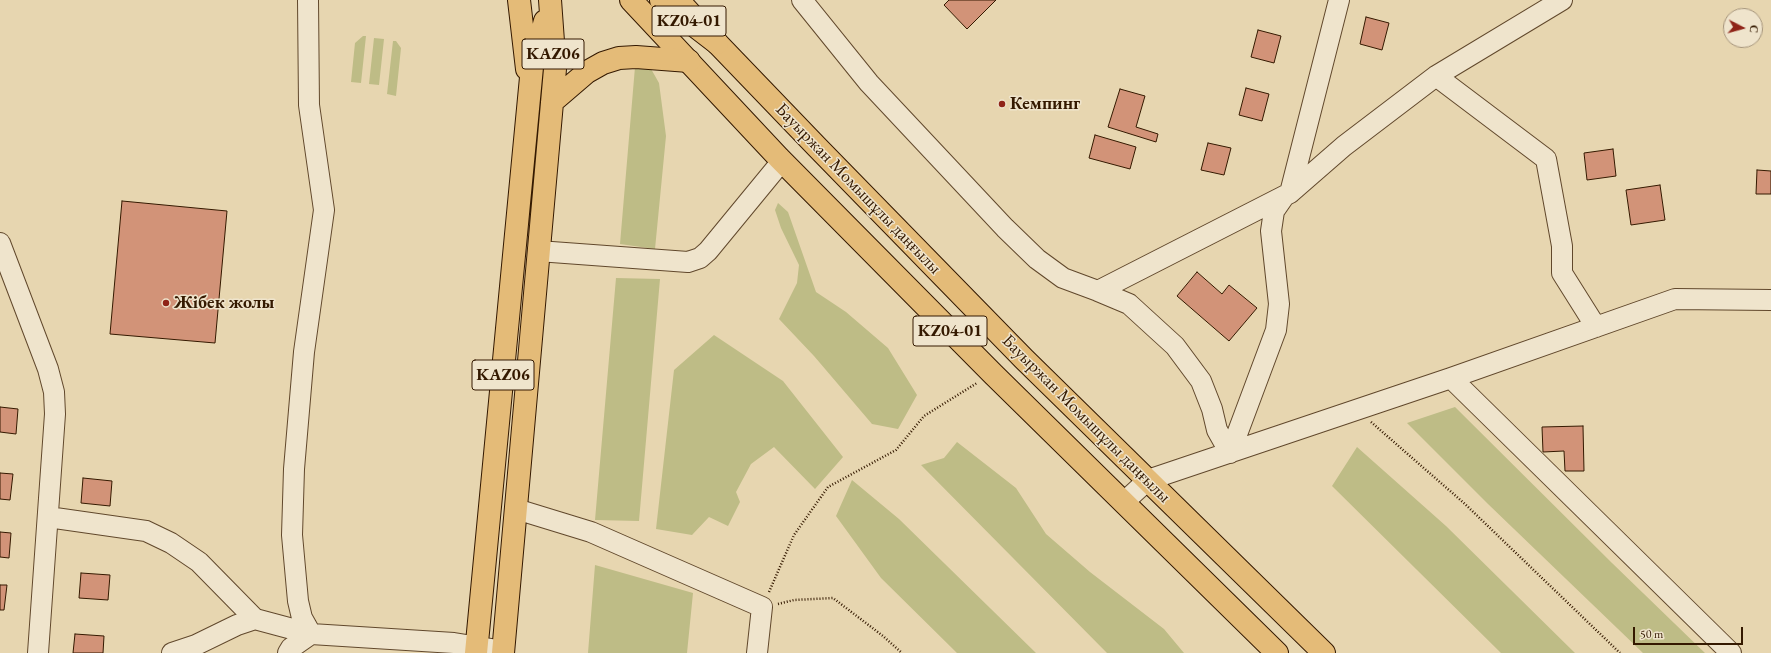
<!DOCTYPE html>
<html>
<head>
<meta charset="utf-8">
<style>
	body { margin:0 }
	#map { position:relative; width:1771px; height:653px; overflow:hidden; background:#e7d6b0; font-family:"EB Garamond",serif }
	canvas { display:block }
	.north { position:absolute; left:1723px; top:8px; width:40px; height:40px; box-sizing:border-box; background:#efe4cc; border:1px solid #a4937a; border-radius:50%; rotate:96deg; font-size:11px; font-weight:700; line-height:16px; text-align:center; color:#341900 }
	.north::after { content:''; display:block; margin:auto; width:14px; height:18px; background:#8f2418; clip-path:polygon(50% 0,100% 100%,50% 72%,0 100%) }
	.scale { position:absolute; left:1633px; top:627px; width:110px; height:18px; box-sizing:border-box; border:2px solid #341900; border-top:0; padding-left:5px; font-size:12px; line-height:14px; white-space:nowrap; color:#341900; -webkit-text-stroke:3px #efe4cc; paint-order:stroke }
</style>
</head>
<body>
<div id="map">
<canvas width="1771" height="653"></canvas>
<div class="north">С</div>
<div class="scale">50 m</div>
</div>
<script>
const context = document.querySelector('canvas').getContext('2d');
context.lineJoin = 'round';
function fillPath(path, color) { context.fillStyle = color; context.fill(path, 'evenodd'); }
const poly = rows => new Path2D(rows.map(r => 'M' + r).join(''));
function stroke(path, color, width, dash) { context.strokeStyle = color; context.lineWidth = width; context.lineCap = dash ? 'butt' : 'round'; context.setLineDash(dash || []); context.stroke(path); }
function write(font, color, halo, rows, align = 'center') {
  context.font = font + ' "EB Garamond",serif'; context.lineWidth = 3; context.setLineDash([]); context.textBaseline = 'middle'; context.strokeStyle = halo; context.fillStyle = color; for (const [text, x, y, turn = 0] of rows) {
    context.save(); context.translate(x, y); context.rotate((+turn || 0) * Math.PI / 180); context.textAlign = isNaN(turn) ? turn : align; if (halo) context.strokeText(text, 0, 0); context.fillText(text, 0, 0); context.restore();
  }
}
const green = poly([
	[363,36,366,36,361,83,351,82,355,43],
	[374,38,384,39,379,85,369,84],
	[393,41,396,41,401,48,396,96,387,94],
	[646,60,659,83,666,136,655,249,620,244,635,67],
	[778,203,788,212,816,292,846,312,888,348,917,395,898,429,872,424,814,356,779,319,797,283,799,265,781,228,775,210],
	[616,278,660,279,639,521,595,520],
	[714,335,783,381,843,457,815,489,774,447,751,464,736,492,740,502,728,526,709,517,692,535,656,529,674,370],
	[1455,407,1612,563,1705,653,1643,653,1488,504,1407,423],
	[957,442,1016,488,1046,534,1090,572,1164,629,1184,653,1107,653,921,465,944,458],
	[1357,447,1446,526,1575,653,1501,653,1332,486],
	[852,480,899,519,1036,653,957,653,881,578,836,516],
	[595,565,693,593,687,653,588,653]
]);
const building = poly([
	[949,0,996,0,967,29,944,5,949,0],
	[1366,17,1389,23,1382,50,1360,44,1366,17],
	[1258,30,1281,36,1274,63,1251,57,1258,30],
	[1246,88,1269,94,1262,121,1239,115,1246,88],
	[1120,89,1145,96,1136,127,1158,134,1156,142,1108,127,1120,89],
	[1095,135,1136,147,1130,169,1089,158,1095,135],
	[1208,143,1231,148,1224,175,1201,170,1208,143],
	[1613,149,1616,176,1587,180,1584,153,1613,149],
	[1757,170,1771,171,1771,194,1756,194,1757,170],
	[1660,185,1665,220,1631,225,1626,190,1660,185],
	[122,201,227,211,215,343,110,334,122,201],
	[1197,272,1222,294,1229,285,1257,308,1229,341,1177,296,1197,272],
	[0,407,18,409,16,434,0,432,0,407],
	[1583,426,1584,471,1565,471,1564,451,1543,452,1542,427,1583,426],
	[0,473,13,474,10,500,0,499,0,473],
	[83,478,112,481,110,506,81,503,83,478],
	[0,532,11,533,9,558,0,557,0,532],
	[81,573,110,575,108,600,79,598,81,573],
	[0,585,7,585,4,610,0,610,0,585],
	[75,634,104,636,103,653,73,653,75,634]
]);
const path = poly([
	[1371,422,1465,504,1620,653],
	[769,592,794,535,828,487,896,450,924,416,977,383],
	[778,604,794,600,833,598,883,636,902,653]
]);
const minor = poly([
	[308,0,309,105,324,210,304,352,294,469,292,535,298,601,302,618,311,634,454,643,504,651],
	[802,0,869,83,1005,228,1037,259,1063,278,1098,291],
	[1436,76,1546,159,1562,246,1562,273,1596,327],
	[1290,193,1339,0],
	[0,243,48,369,54,392,55,414,38,653],
	[538,251,688,262,700,258,708,251,782,161],
	[1451,378,1731,653],
	[1230,453,1217,430,1212,409,1201,381,1175,346,1129,304,1098,291,1290,193,1344,146,1436,76,1562,0],
	[1230,453,1276,330,1279,304,1271,231,1274,211,1283,198],
	[1124,502,1148,480,1451,378,1675,299,1771,300],
	[516,509,591,532,762,607,757,653],
	[48,517,146,531,171,543,199,562,255,619,311,634],
	[172,653,196,645,237,625,255,619],
	[288,653,291,648,311,634]
]);
const major = poly([
	[631,0,779,158,993,374,1277,653],
	[661,0,717,43,817,147,1024,359,1324,653]
]);
const highway = poly([
	[519,0,527,69],
	[678,0,717,43],
	[552,102,587,72,603,63,619,58,636,57,689,61],
	[476,653,532,67,545,21],
	[503,653,555,69,550,0]
]);
const markers = [
	[1002,104,4,"#8f2418"],
	[166,303,4,"#8f2418"]
];
const shields = [
	[689,21,74],
	[553,54,62],
	[950,331,74],
	[503,375,62]
];
const shieldNames = [
	["KZ04-01",689,21],
	["KАZ06",553,54],
	["KZ04-01",950,331],
	["KАZ06",503,375]
];
const poiNames = [
	["Кемпинг",1010,104],
	["Жібек жолы",174,303]
];
const streetNames = [
	["Бауыржан Момышұлы даңғылы",858,189,46],
	["Бауыржан Момышұлы даңғылы",1086,419,45]
];
fillPath(green, '#bebc86');
fillPath(building, '#d29378');
stroke(building, '#341900', 1);
stroke(minor, '#61482c', 22);
stroke(major, '#341900', 24);
stroke(highway, '#341900', 24);
stroke(path, '#341900', 2.5, [1, 2]);
stroke(minor, '#efe4cc', 20);
stroke(major, '#e4bb78', 22);
stroke(highway, '#e4bb78', 22);
for (const [x, y, r, color] of markers) { const dot = new Path2D(); dot.arc(x, y, r, 0, 2 * Math.PI); context.fillStyle = color; context.fill(dot); stroke(dot, '#efe4cc', 1.5); }
for (const [x, y, w] of shields) { const box = new Path2D(); box.roundRect(x - w / 2, y - 15, w, 30, 3); context.fillStyle = '#efe4cc'; context.fill(box); stroke(box, '#341900', 1); }
write('bold 17px', '#341900', null, shieldNames);
write('bold 18px', '#341900', '#efe4cc', poiNames, 'left');
write('18px', '#341900', '#efe4cc', streetNames);
</script>
</body>
</html>
